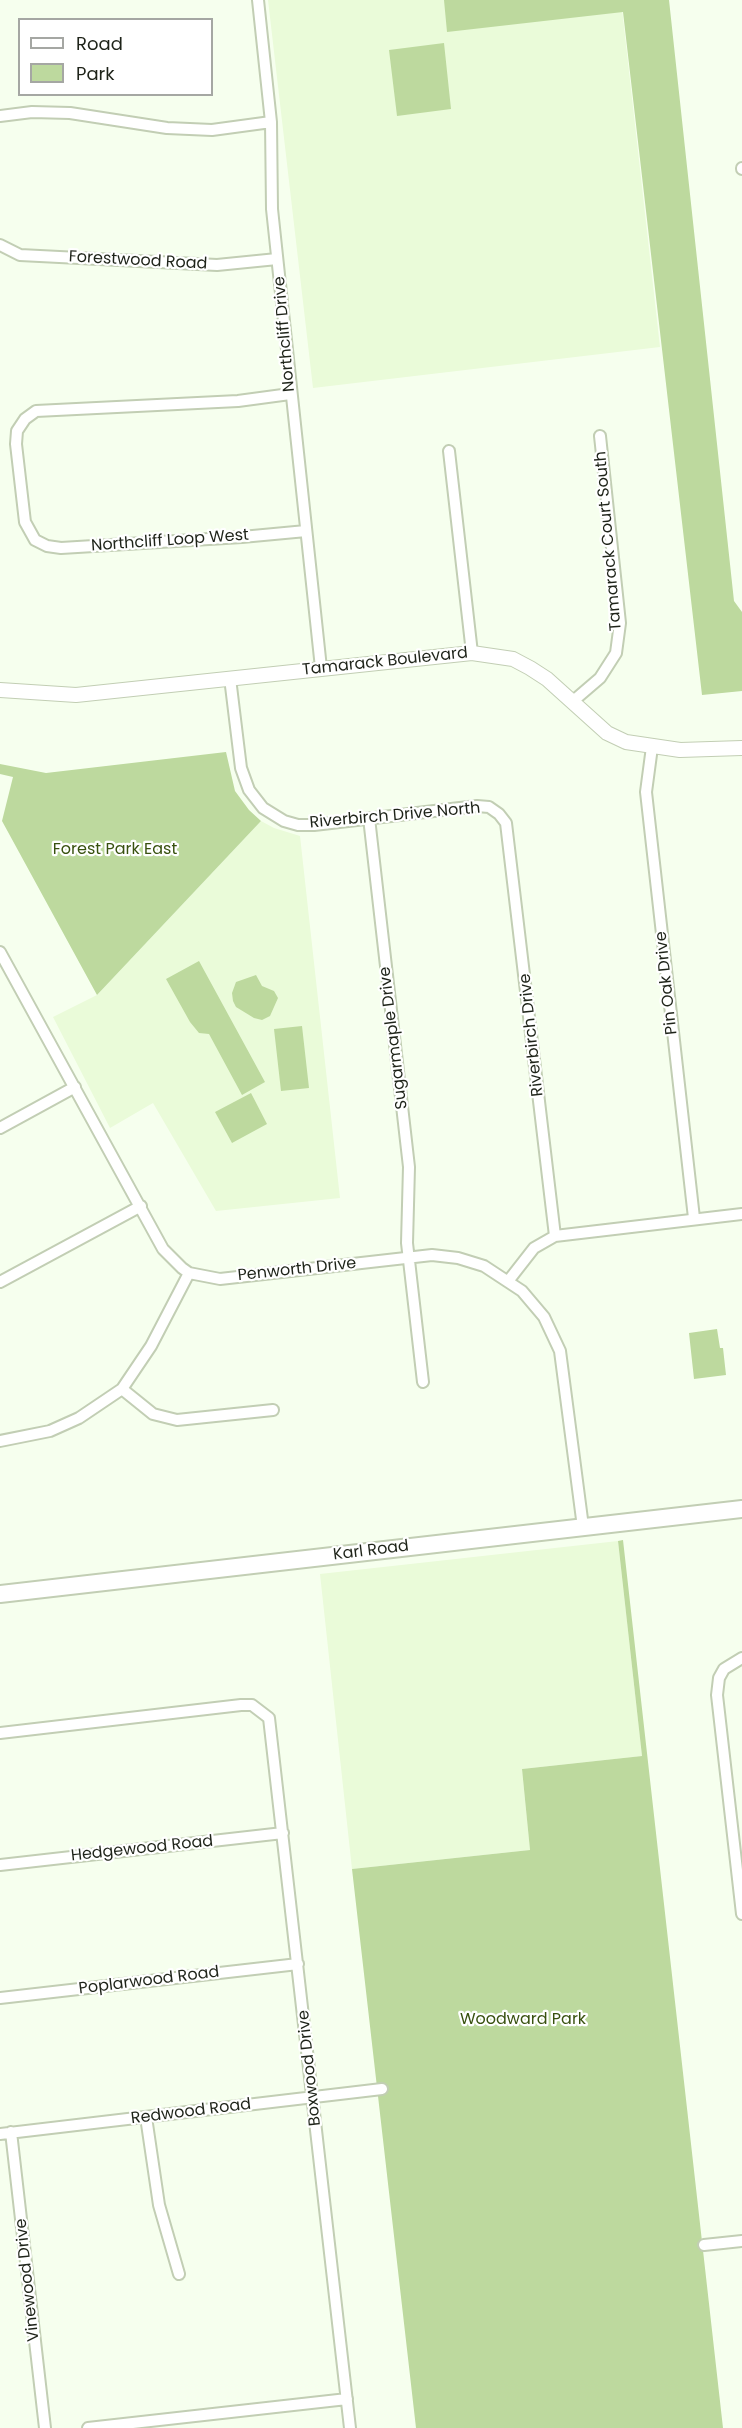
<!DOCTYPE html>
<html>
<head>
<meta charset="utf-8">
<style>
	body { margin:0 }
	#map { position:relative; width:742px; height:2428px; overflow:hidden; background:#f6ffee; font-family:Poppins,sans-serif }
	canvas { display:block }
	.legend { position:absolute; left:18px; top:18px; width:195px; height:78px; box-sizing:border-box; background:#fff; border:2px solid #a5a7a3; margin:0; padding:8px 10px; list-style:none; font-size:18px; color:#1e2319 }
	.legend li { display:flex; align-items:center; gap:12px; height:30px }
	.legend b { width:30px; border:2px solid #a5a7a3 }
</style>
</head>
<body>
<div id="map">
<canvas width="742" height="2428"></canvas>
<ul class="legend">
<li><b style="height:8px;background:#fff"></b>Road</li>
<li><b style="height:16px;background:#bdd99e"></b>Park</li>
</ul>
</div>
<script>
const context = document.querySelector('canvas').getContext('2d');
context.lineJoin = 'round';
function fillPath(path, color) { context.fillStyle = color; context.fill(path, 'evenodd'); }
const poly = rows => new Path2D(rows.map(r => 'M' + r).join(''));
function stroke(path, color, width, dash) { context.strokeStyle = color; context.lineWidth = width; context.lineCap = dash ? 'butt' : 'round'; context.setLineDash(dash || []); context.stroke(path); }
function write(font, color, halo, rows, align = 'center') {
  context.font = font + ' Poppins,sans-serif'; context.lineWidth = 4.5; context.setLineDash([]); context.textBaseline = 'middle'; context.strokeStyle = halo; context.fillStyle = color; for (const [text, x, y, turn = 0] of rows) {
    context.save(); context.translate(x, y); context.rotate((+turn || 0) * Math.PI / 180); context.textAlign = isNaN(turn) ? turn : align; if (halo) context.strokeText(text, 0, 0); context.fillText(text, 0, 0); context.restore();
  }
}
const built = poly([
	[268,0,621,0,660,347,313,388],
	[261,821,274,828,300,836,340,1198,216,1211,153,1103,110,1128,53,1017,97,995],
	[618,1541,642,1756,522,1769,530,1850,352,1869,320,1574]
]);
const green = poly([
	[444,0,669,0,734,601,742,612,742,691,702,695,623,12,447,32],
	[444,43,451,109,397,116,389,50],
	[226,752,235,791,249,810,261,821,97,995,2,821,13,777,0,774,0,764,46,773],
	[199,961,265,1082,242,1095,209,1034,199,1033,190,1022,166,979],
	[256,975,262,986,274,991,278,998,270,1016,262,1020,254,1018,236,1007,233,1001,232,993,236,982],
	[302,1026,309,1088,281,1091,274,1029],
	[251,1093,267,1124,232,1143,215,1112],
	[717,1329,720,1348,723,1348,726,1375,694,1379,689,1333],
	[623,1540,723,2428,416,2428,352,1869,530,1850,522,1769,642,1756,618,1541]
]);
const minor = poly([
	[258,0,271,122,272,209,321,668],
	[0,116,32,112,70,113,167,128,212,130,271,122],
	[742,168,742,169],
	[0,245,20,255,217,265,277,259],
	[290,394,238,401,36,411,25,419,17,431,16,444,25,522,35,540,47,546,61,548,242,537,306,531],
	[449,451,472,653],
	[230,678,241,768,249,790,263,808,284,821,298,825,314,825,477,806,489,807,499,814,506,823,555,1236],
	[572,702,600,678,616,653,620,623,600,436],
	[652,747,646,792,694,1218],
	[369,818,409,1167,407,1243,423,1382],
	[0,952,163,1249,182,1268,189,1273,220,1279,432,1255,458,1258,484,1266,522,1291,544,1317,560,1351,583,1527],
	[0,1128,75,1087],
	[509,1280,534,1248,555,1236,742,1214],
	[0,1282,141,1206],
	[122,1389,153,1414,177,1420,273,1410],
	[0,1441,50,1431,79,1418,122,1389,151,1346,189,1273],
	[742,1658,724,1669,719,1678,717,1695,742,1914],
	[0,1733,241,1705,252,1705,269,1718,350,2428],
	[0,1865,283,1833],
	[0,1998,298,1964],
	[146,2117,159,2205,179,2274],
	[11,2132,45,2428],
	[0,2134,382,2089],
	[704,2245,742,2241],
	[88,2428,347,2399]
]);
const tertiary = poly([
	[0,690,76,695,472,653,513,659,530,668,547,679,607,733,626,742,680,750,742,748]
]);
const secondary = poly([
	[0,1594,742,1509]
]);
const streetNames = [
	["Forestwood Road",138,261,3],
	["Northcliff Drive",285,334,-95],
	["Northcliff Loop West",170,541,-4],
	["Tamarack Court South",609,541,-95],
	["Tamarack Boulevard",385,662,-6],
	["Riverbirch Drive North",395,816,-5],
	["Pin Oak Drive",667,983,-96],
	["Riverbirch Drive",532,1035,-96],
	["Sugarmaple Drive",394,1038,-97],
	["Penworth Drive",297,1270,-6],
	["Karl Road",371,1551,-7],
	["Hedgewood Road",142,1849,-6],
	["Poplarwood Road",149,1981,-7],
	["Boxwood Drive",310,2068,-96],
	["Redwood Road",191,2112,-7],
	["Vinewood Drive",28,2280,-96]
];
const parkNames = [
	["Forest Park East",115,850],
	["Woodward Park",523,2020]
];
fillPath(built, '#eafbd9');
fillPath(green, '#bdd99e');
stroke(minor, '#c2ceb4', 14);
stroke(tertiary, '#c2ceb4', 16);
stroke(secondary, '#c2ceb4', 20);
stroke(minor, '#fff', 10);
stroke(tertiary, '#fff', 14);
stroke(secondary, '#fff', 16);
write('16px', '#1e2319', '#fff', streetNames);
write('16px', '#38510f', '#fff', parkNames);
</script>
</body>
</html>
